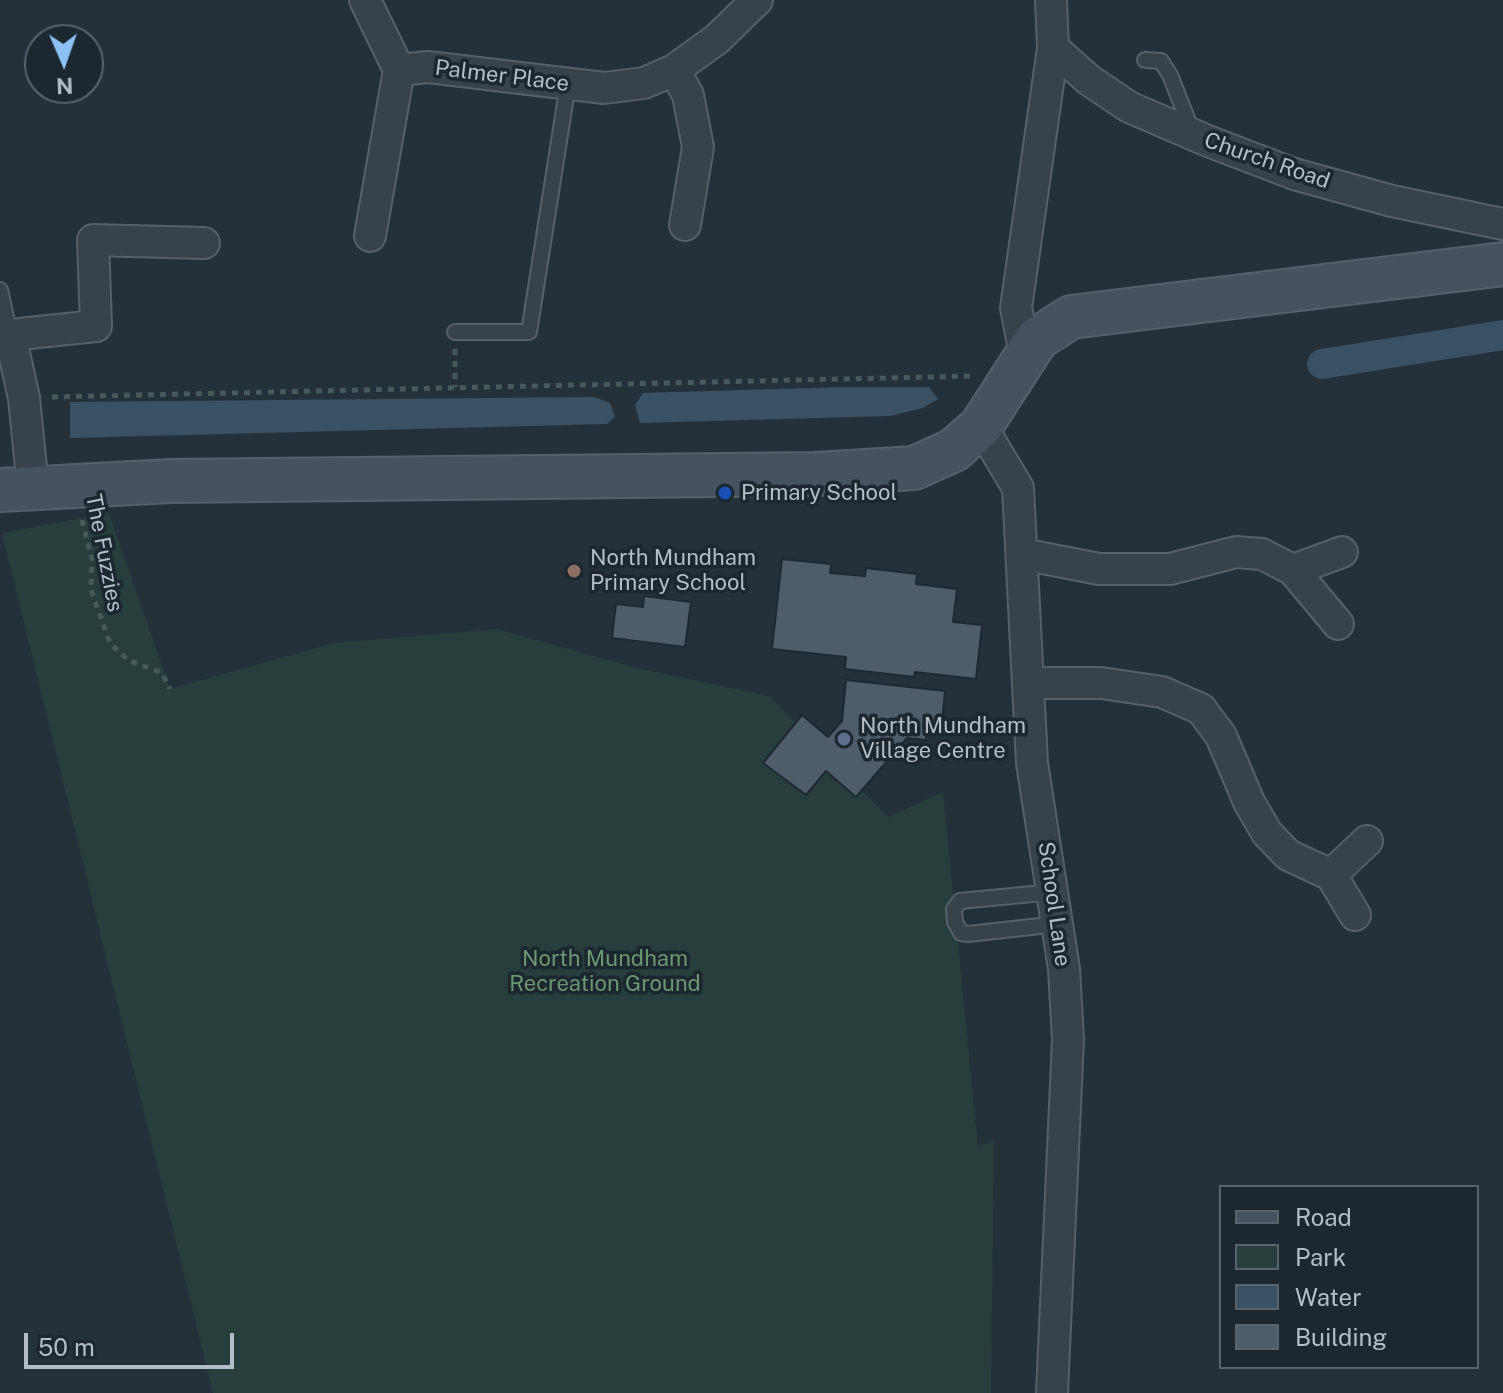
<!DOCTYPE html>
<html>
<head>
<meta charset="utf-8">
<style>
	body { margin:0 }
	#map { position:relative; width:1503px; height:1393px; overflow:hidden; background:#24313b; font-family:"Public Sans",sans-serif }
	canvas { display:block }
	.legend { position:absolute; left:1219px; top:1185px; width:260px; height:184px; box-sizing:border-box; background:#1d2730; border:2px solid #59636c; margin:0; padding:10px 14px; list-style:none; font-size:24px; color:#b3bdc7 }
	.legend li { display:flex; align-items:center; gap:16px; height:40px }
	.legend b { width:40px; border:2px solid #59636c }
	.north { position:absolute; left:24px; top:24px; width:80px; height:80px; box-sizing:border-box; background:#1d2730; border:2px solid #59636c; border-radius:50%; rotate:178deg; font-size:22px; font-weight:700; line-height:32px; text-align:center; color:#b3bdc7 }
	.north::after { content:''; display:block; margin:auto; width:28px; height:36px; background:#8cc1f3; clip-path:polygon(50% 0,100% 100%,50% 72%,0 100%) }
	.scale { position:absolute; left:24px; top:1333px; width:210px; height:36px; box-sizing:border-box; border:4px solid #b3bdc7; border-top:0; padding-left:10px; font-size:24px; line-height:28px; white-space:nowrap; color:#b3bdc7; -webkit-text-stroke:6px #1d2730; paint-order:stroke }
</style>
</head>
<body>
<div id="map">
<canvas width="1503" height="1393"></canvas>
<ul class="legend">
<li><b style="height:10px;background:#46525e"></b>Road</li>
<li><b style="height:22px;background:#273e3d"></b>Park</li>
<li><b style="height:22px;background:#3a5163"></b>Water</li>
<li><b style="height:22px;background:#4f5d69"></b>Building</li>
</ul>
<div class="north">N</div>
<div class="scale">50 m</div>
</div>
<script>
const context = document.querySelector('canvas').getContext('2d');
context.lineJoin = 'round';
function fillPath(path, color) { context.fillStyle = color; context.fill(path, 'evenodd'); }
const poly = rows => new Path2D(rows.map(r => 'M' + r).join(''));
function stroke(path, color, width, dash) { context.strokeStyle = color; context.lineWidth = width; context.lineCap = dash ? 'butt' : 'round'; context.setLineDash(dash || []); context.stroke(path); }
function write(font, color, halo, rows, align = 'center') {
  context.font = font + ' "Public Sans",sans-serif'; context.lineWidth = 7; context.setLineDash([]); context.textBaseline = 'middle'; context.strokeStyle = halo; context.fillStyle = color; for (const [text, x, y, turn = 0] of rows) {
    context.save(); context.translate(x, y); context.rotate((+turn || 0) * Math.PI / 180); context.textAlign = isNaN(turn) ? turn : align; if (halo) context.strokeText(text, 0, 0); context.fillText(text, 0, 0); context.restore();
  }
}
const green = poly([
	[109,513,170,689,334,643,497,629,637,668,769,696,888,817,943,792,978,1146,994,1140,991,1393,213,1393,2,533]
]);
const water = poly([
	[842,387,929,387,938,399,923,408,890,416,640,423,635,405,643,393],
	[594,397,610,403,615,417,607,424,70,438,70,402]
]);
const canal = poly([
	[1322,364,1503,335]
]);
const building = poly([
	[782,559,831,564,830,573,865,576,866,568,917,574,916,584,957,589,953,622,982,625,976,679,915,672,914,677,845,669,846,657,772,649,782,559],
	[644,596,691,602,685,647,612,638,616,604,643,607,644,596],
	[846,680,945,691,942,723,928,721,926,740,907,738,856,797,826,771,806,795,763,763,802,715,828,737,842,721,846,680]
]);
const path = poly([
	[455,349,455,387],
	[52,397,974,376],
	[82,520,92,559,91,590,110,643,128,660,162,673,170,689]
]);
const lane = poly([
	[1145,60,1161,61,1170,75,1192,131],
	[0,290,10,335],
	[455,332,529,332,568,84],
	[1053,892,960,901,954,909,955,922,961,933,968,934,1058,924]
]);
const street = poly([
	[365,0,399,70],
	[1053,48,1089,80,1129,107,1208,141,1294,174,1392,201,1503,224],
	[674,70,688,95,698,147,685,225],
	[370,236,399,70,428,67,604,88,644,83,674,70,717,39,757,0],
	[1025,354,1016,308,1053,48,1051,0],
	[981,426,1018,488,1032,763,1064,969,1068,1039,1052,1393],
	[33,488,24,398,10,335,96,326,93,240,204,243],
	[1022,554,1099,569,1170,569,1236,552,1262,554,1293,570,1338,624],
	[1293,570,1342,552],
	[1029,683,1101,683,1162,692,1201,709,1221,736,1249,802,1267,833,1288,855,1331,875,1367,841],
	[1331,875,1355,915]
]);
const secondary = poly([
	[0,490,171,481,816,474,914,468,954,450,981,426,1037,339,1071,317,1503,264]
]);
const markers = [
	[725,493,8,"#1a4fb4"],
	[574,571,8,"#8d6e63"],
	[844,739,8,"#5c6f8a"]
];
const streetNames = [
	["Palmer Place",502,76,7],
	["Church Road",1267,161,19],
	["The Fuzzies",104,553,79],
	["School Lane",1054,904,82]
];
const poiNames = [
	["Primary School",741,493],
	["North Mundham",590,558],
	["Primary School",590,583],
	["North Mundham",860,726],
	["Village Centre",860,751]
];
const parkNames = [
	["North Mundham",605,959],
	["Recreation Ground",605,984]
];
fillPath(green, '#273e3d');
fillPath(water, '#3a5163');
stroke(canal, '#3a5163', 30);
fillPath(building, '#4f5d69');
stroke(building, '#1f2932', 2);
stroke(lane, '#566069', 18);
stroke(street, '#566069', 34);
stroke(secondary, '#566069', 46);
stroke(path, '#465a5a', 5, [6, 6]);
stroke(lane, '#38424b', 14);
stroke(street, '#38424b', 30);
stroke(secondary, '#46525e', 42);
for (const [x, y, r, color] of markers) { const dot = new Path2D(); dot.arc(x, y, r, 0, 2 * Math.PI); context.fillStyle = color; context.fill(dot); stroke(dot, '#1d2730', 3); }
write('22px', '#b3bdc7', '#1d2730', streetNames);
write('22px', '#b3bdc7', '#1d2730', poiNames, 'left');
write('22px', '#6b9770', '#1d2730', parkNames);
</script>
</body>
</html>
